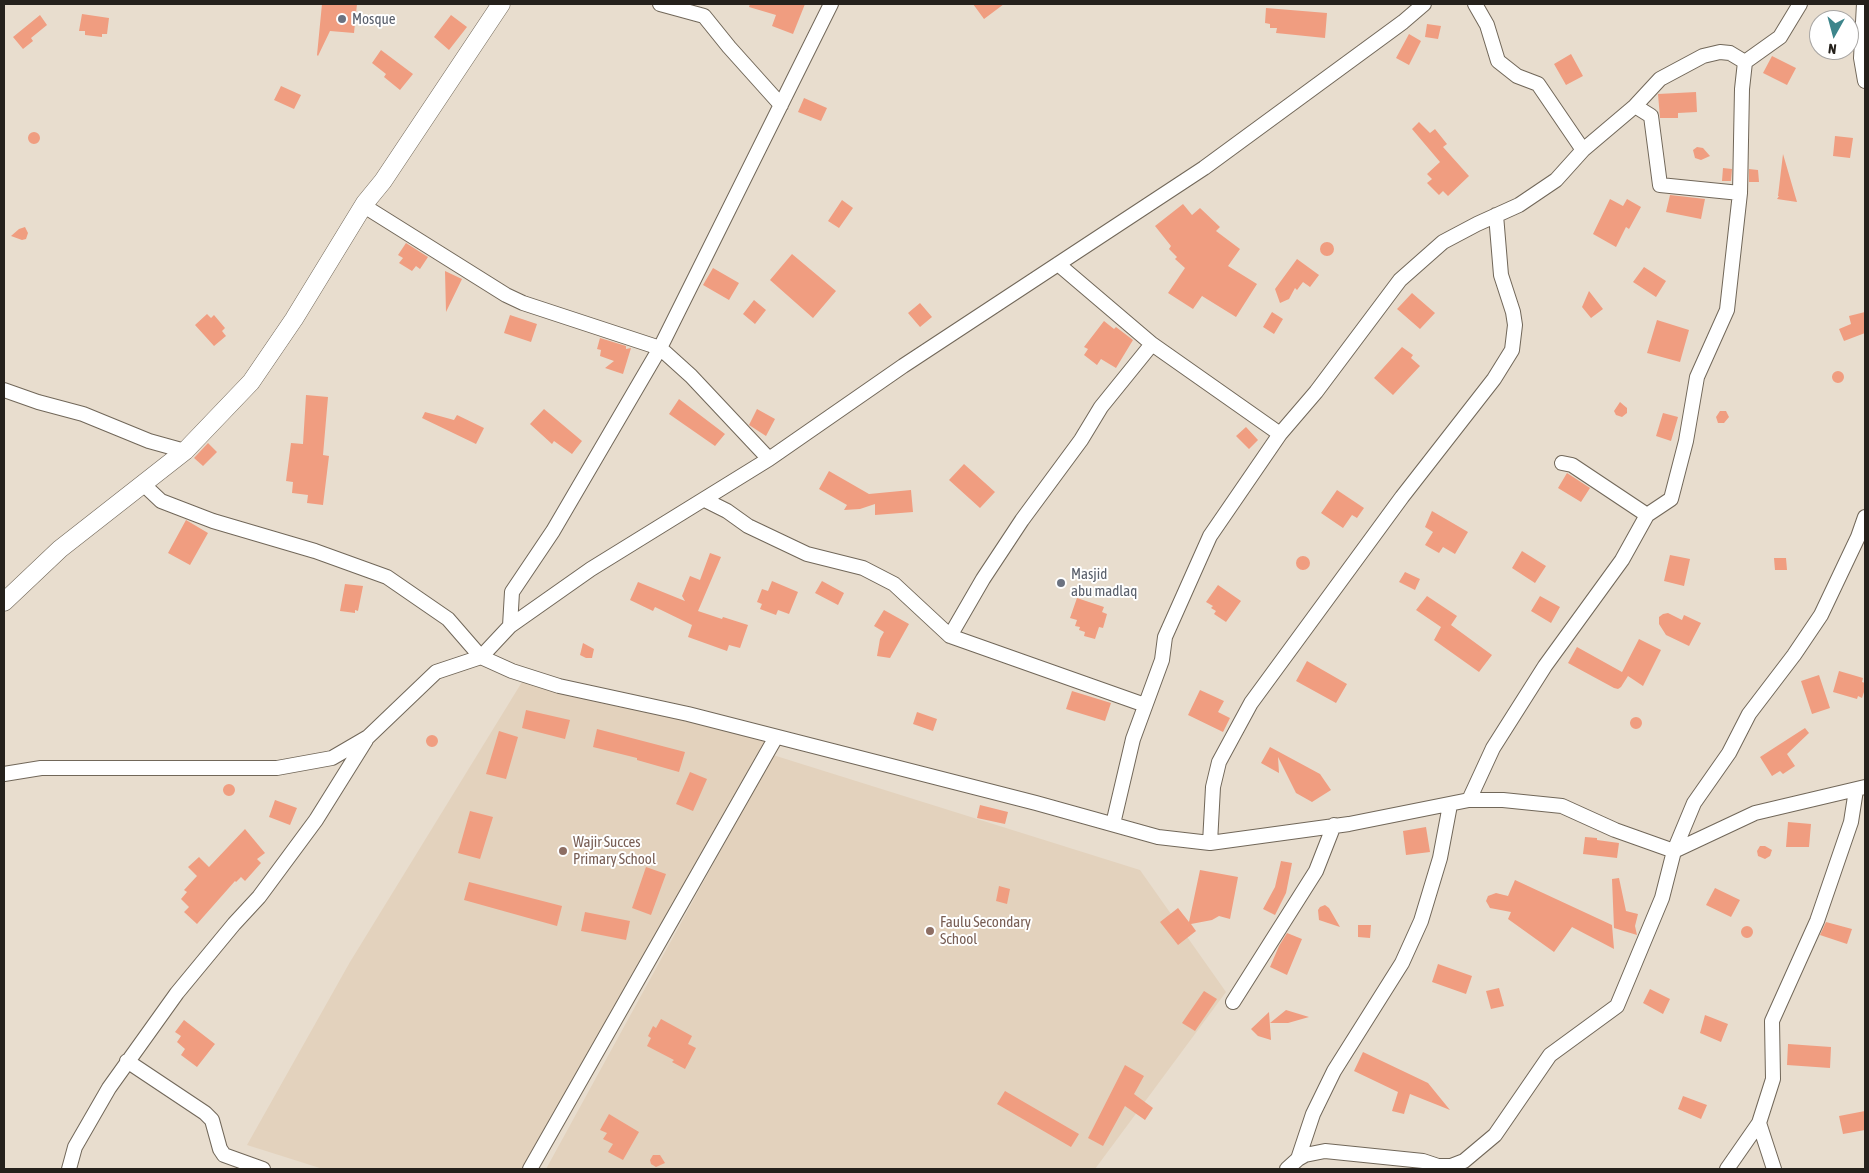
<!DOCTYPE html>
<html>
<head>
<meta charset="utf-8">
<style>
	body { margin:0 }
	#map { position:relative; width:1869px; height:1173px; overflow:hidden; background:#e8ddce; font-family:"Asap Condensed",sans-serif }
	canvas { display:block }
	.frame { position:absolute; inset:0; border:5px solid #25211c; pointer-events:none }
	.north { position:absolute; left:1809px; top:10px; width:50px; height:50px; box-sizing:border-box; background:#fff; border:1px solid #a8a6a4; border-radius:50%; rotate:187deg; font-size:14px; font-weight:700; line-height:20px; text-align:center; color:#25211c }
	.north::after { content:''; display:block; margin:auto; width:18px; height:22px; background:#3d858b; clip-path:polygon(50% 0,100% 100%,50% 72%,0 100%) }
</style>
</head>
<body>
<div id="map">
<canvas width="1869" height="1173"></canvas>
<div class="frame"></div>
<div class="north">N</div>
</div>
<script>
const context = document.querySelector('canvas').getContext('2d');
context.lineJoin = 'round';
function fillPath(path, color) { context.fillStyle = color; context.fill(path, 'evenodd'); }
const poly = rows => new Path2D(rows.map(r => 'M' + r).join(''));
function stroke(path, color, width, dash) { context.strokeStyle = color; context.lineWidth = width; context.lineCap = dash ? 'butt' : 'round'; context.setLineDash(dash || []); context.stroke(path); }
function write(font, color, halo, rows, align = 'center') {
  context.font = font + ' "Asap Condensed",sans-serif'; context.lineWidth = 4; context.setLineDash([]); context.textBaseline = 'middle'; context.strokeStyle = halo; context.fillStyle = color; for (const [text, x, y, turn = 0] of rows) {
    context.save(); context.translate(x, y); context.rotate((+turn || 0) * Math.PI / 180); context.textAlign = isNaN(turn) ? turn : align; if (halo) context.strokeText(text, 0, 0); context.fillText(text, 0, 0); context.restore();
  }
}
const built = poly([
	[522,682,771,740,528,1169,323,1169,247,1145,350,962],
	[773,755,1140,870,1226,992,1095,1169,546,1169]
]);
const building = poly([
	[322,4,357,4,354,33,330,31,318,56,317,55],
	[750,4,805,4,793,34,772,26,776,15,749,7],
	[973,4,1004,4,984,19],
	[1266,8,1327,13,1325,38,1276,33,1277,28,1270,28,1270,24,1265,23],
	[82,14,109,18,107,34,102,34,102,37,85,35,85,31,79,31],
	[40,15,47,25,31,38,33,41,23,49,13,37],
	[451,15,467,27,449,50,434,37],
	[1427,24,1441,26,1438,39,1425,37],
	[1409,34,1421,41,1409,65,1396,58],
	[381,50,413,74,400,90,384,77,386,74,372,63],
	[1571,54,1583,76,1566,85,1554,64],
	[1772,56,1796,68,1787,85,1763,73],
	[281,86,301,95,294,109,274,100],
	[1696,92,1697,112,1678,113,1678,118,1660,118,1658,94],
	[804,98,827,108,821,121,798,112],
	[1419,122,1430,133,1435,129,1447,144,1443,147,1469,176,1448,196,1443,191,1439,195,1427,183,1432,179,1427,174,1440,162,1412,129],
	'28 138a6 6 0 1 1 12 0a6 6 0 1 1-12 0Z',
	[1835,136,1853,138,1850,158,1833,156],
	[1697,147,1703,148,1710,156,1701,160,1695,158,1693,150],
	[1783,154,1797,202,1777,199,1779,196,1778,196],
	[1723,168,1732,169,1731,181,1722,181],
	[1749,169,1758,170,1759,182,1749,182],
	[1670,195,1705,199,1701,219,1666,212],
	[1610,199,1623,206,1627,199,1641,207,1629,229,1626,227,1616,247,1593,234],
	[842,200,853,208,839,228,828,221],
	[1183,204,1192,215,1200,208,1220,227,1216,231,1240,249,1228,266,1257,284,1236,317,1202,296,1193,309,1168,293,1185,268,1175,259,1177,257,1169,249,1171,246,1155,226],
	[25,227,28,233,26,239,22,240,11,236,19,229],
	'1320 249a7 7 0 1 1 14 0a7 7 0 1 1-14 0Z',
	[406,243,428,257,420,269,416,266,412,271,399,263,403,258,398,255],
	[792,254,836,291,813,318,770,280],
	[1297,259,1319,275,1310,287,1303,282,1297,290,1295,288,1289,299,1280,303,1275,289],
	[1644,267,1666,281,1656,297,1633,282],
	[713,268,739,283,729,300,703,285],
	[445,271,462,279,446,312],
	[1589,291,1603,309,1591,318,1582,307],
	[1412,293,1435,313,1420,329,1397,309],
	[754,300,766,310,755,324,743,314],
	[920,303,932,317,920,327,908,313],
	[1272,312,1283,319,1274,334,1263,327],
	[1865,312,1865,333,1844,341,1839,329,1851,324,1849,316],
	[207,314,211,318,214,315,225,328,222,331,226,336,214,346,195,325],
	[510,315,537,324,531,342,504,333],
	[1657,320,1689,330,1680,362,1647,353],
	[1104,321,1114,329,1116,327,1133,340,1116,368,1101,359,1097,365,1084,355,1088,349,1084,347],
	[600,338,626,346,626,349,631,348,623,374,605,368,614,361,600,356,601,350,597,349],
	[1402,347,1413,355,1411,358,1420,366,1393,395,1374,378],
	'1832 377a6 6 0 1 1 12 0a6 6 0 1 1-12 0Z',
	[306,395,328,397,323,455,329,456,323,505,307,503,308,495,292,493,293,482,286,481,291,443,303,444],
	[679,399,725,434,715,446,669,414],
	[1620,402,1627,408,1627,413,1622,417,1616,415,1614,411],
	[544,409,582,441,572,454,554,441,552,444,530,424],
	[757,409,775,419,766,436,749,425],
	[1720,411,1726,411,1729,417,1724,423,1718,423,1716,417],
	[425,412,454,420,457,415,484,428,476,444,422,418],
	[1663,413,1678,417,1671,441,1656,436],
	[1246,427,1258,440,1249,449,1236,436],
	[208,443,217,452,203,466,194,458],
	[964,464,995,492,980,508,949,480],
	[829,471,869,494,911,490,913,512,875,515,875,504,860,509,844,510,847,505,819,489],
	[1567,473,1590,488,1581,502,1558,488],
	[1337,490,1364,508,1357,518,1352,515,1343,528,1321,513],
	[1432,511,1468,532,1455,554,1443,547,1439,553,1425,545,1433,532,1425,527],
	[186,520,208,533,190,565,168,553],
	[1522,551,1546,566,1535,583,1512,568],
	[710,553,721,557,698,611,722,619,723,617,748,625,740,648,729,645,727,651,688,637,692,625,655,607,653,611,630,600,638,582,685,601,682,596,690,576,700,580],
	[1670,555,1690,559,1684,586,1664,581],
	'1296 563a7 7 0 1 1 14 0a7 7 0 1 1-14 0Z',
	[1774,558,1786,558,1787,570,1775,570],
	[1405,572,1420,579,1415,590,1399,582],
	[772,581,798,592,789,614,778,610,776,615,760,609,762,604,757,602,762,589,768,591],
	[822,581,844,593,838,605,815,593],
	[345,584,363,586,358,611,355,610,355,613,340,611],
	[1218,585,1241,601,1226,622,1214,614,1216,611,1211,608,1213,606,1206,602],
	[1427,596,1457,616,1451,625,1492,655,1479,672,1434,640,1441,627,1416,610],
	[1540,596,1560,607,1551,623,1531,611],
	[1077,598,1104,607,1102,612,1107,614,1103,628,1099,627,1095,639,1084,636,1085,632,1079,630,1080,627,1075,626,1077,620,1070,618],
	[884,610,909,624,890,658,877,656,880,639,884,632,874,626],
	[1668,613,1682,620,1684,615,1701,623,1689,646,1666,635,1659,624,1659,617,1663,614],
	[1639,639,1661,650,1643,686,1628,676,1621,687,1618,689,1614,688,1568,663,1577,647,1622,672],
	[583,643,594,649,592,658,586,658,580,655],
	[1307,661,1347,684,1336,703,1296,681],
	[1839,671,1863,678,1862,682,1865,683,1865,689,1862,698,1858,696,1857,699,1833,692],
	[1819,675,1830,708,1812,714,1801,681],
	[1200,690,1224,701,1218,712,1230,718,1223,732,1188,715],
	[1072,691,1111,703,1105,721,1066,709],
	[526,710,570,720,565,739,522,728],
	[917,712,937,719,933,731,913,724],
	'1630 723a6 6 0 1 1 12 0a6 6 0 1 1-12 0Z',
	[1805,728,1809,733,1787,754,1795,766,1783,774,1780,771,1772,776,1760,757],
	[597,729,685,752,679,772,637,760,637,758,593,747],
	[499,731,518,737,506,779,486,774],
	'426 741a6 6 0 1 1 12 0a6 6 0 1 1-12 0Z',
	[1270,747,1320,774,1331,790,1312,802,1296,793,1278,757,1279,773,1261,763],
	[690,772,707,779,693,811,676,804],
	'223 790a6 6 0 1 1 12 0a6 6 0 1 1-12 0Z',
	[275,800,297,808,290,825,269,817],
	[980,805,1008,812,1005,824,977,818],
	[470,811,493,817,480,859,458,853],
	[1788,822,1811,824,1809,847,1786,847],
	[1426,827,1430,852,1406,855,1403,831],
	[245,829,265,853,257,859,261,863,245,881,241,877,236,882,235,881,197,924,184,912,189,907,181,899,187,892,184,890,197,876,188,867,199,857,209,867],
	[1585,837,1597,838,1597,840,1619,843,1617,858,1583,854],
	[1760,846,1765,846,1772,850,1770,856,1765,859,1758,856,1757,851],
	[1281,861,1292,863,1286,893,1275,915,1263,909,1275,887],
	[646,867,666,874,651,915,632,908],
	[1200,870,1238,877,1230,919,1219,916,1212,920,1191,924,1196,931,1178,945,1160,922,1178,908,1189,922],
	[1619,878,1626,911,1638,914,1635,926,1637,935,1614,928,1612,879],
	[1515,880,1612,925,1614,949,1572,927,1554,952,1508,919,1511,912,1490,908,1486,901,1488,896,1496,893,1508,896],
	[469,882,562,906,557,926,464,900],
	[999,886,1010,889,1007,904,996,901],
	[1715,888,1740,900,1731,917,1706,905],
	[1325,905,1329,908,1340,927,1319,920,1318,910,1320,907],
	[585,912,630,921,626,940,581,931],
	[1826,922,1852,929,1847,944,1820,935],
	[1358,925,1371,925,1370,938,1358,937],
	'1741 932a6 6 0 1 1 12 0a6 6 0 1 1-12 0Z',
	[1287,933,1302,939,1287,975,1270,967,1279,946],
	[1438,964,1472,976,1466,994,1432,982],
	[1499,988,1504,1006,1491,1009,1486,991],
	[1650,989,1670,999,1663,1014,1643,1003],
	[1204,991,1217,999,1195,1031,1182,1023],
	[1286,1010,1309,1017,1288,1023,1270,1023],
	[1269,1012,1271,1040,1258,1036,1251,1029],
	[1705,1015,1728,1024,1721,1042,1700,1033],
	[661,1019,692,1036,688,1044,696,1048,685,1069,672,1062,674,1060,647,1046,651,1038,648,1036,653,1026,656,1028],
	[184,1020,215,1044,197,1067,181,1055,185,1049,177,1042,181,1036,175,1032],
	[1788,1044,1831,1047,1830,1068,1787,1065],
	[1363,1052,1428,1083,1450,1110,1410,1094,1404,1114,1392,1111,1398,1092,1354,1071],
	[1125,1065,1144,1076,1134,1094,1153,1108,1145,1120,1125,1106,1103,1146,1088,1138],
	[1005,1091,1079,1134,1071,1147,997,1104],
	[1683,1096,1707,1105,1701,1119,1678,1109],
	[1865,1111,1865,1130,1843,1134,1839,1116],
	[609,1114,639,1132,623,1160,608,1152,613,1144,603,1139,607,1133,600,1130],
	[653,1155,660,1155,665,1163,656,1167,651,1164,650,1160]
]);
const minor = poly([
	[660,4,704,16,729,47,781,105],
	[1475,4,1487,25,1498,61,1517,76,1538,84,1583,150],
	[1864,4,1861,58,1865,81],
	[1635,106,1651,116,1660,185,1740,193],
	[364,206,506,295,523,303,660,348,691,376,769,459],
	[1152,344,1280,434],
	[4,390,38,402,83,414,149,441,185,451],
	[1562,463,1572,465,1647,515],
	[143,484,161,501,213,521,315,551,387,577,448,619,481,657,512,671,559,686,688,714,1036,803,1158,837,1210,843,1349,824,1469,800,1503,800,1562,806,1615,830,1674,851,1755,813,1865,787],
	[705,500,727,511,748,526,807,554,863,568,894,584,950,636,1145,705],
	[510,626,512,592,553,531,660,348,831,4],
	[950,636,983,579,1022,520,1081,440,1101,407,1152,344,1058,264],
	[4,774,41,768,277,768,332,758,368,737,436,672,481,657,510,626,591,569,769,459,903,366,1204,168,1403,22,1424,4],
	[1469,800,1493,748,1545,666,1622,560,1647,515,1671,499,1686,441,1697,377,1727,310,1740,193,1742,89,1745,62,1780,37,1800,4],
	[1113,824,1133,739,1162,660,1165,637,1210,536,1280,434,1316,392,1400,280,1443,242,1477,224,1519,205,1556,180,1583,150,1635,106,1660,79,1703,56,1720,52,1730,53,1745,62],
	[1210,843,1213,787,1219,762,1251,703,1402,497,1494,379,1512,350,1515,325,1513,312,1501,275,1496,215],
	[1233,1002,1316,871,1334,825],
	[127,1061,205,1113,212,1120,220,1149,224,1155,263,1169],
	[1759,1123,1774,1169],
	[1298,1159,1313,1114,1334,1071,1402,963,1421,921,1440,858,1450,805],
	[69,1169,75,1147,109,1088,177,993,234,924,259,897,316,820,366,740],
	[530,1169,776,737],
	[1287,1169,1298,1159,1305,1155,1325,1151,1423,1161,1438,1166,1451,1166,1464,1161,1495,1135,1550,1055,1617,1006,1662,898,1674,851,1694,803,1729,753,1749,714,1794,655,1821,615,1858,537,1865,517],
	[1727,1169,1759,1123,1773,1079,1772,1021,1817,921,1851,822,1856,790]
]);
const tertiary = poly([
	[4,602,60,549,185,451,251,382,294,319,365,203,383,181,501,4]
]);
const markers = [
	[342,19,5,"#6b7280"],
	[1061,583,5,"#6b7280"],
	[563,851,5,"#8d6e63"],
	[930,931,5,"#8d6e63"]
];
const worshipNames = [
	["Mosque",352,19],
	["Masjid",1071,574],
	["abu madlaq",1071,591]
];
const educationNames = [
	["Wajir Succes",573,842],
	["Primary School",573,859],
	["Faulu Secondary",940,922],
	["School",940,939]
];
fillPath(built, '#e3d2bd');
fillPath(building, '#f09d80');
stroke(minor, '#716759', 16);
stroke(tertiary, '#716759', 19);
stroke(minor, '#fff', 14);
stroke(tertiary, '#fff', 18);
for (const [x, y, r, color] of markers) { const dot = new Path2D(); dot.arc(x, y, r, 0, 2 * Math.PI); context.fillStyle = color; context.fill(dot); stroke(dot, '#fff', 2); }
write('15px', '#5b616d', '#fff', worshipNames, 'left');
write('15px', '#785e54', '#fff', educationNames, 'left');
</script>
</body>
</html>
